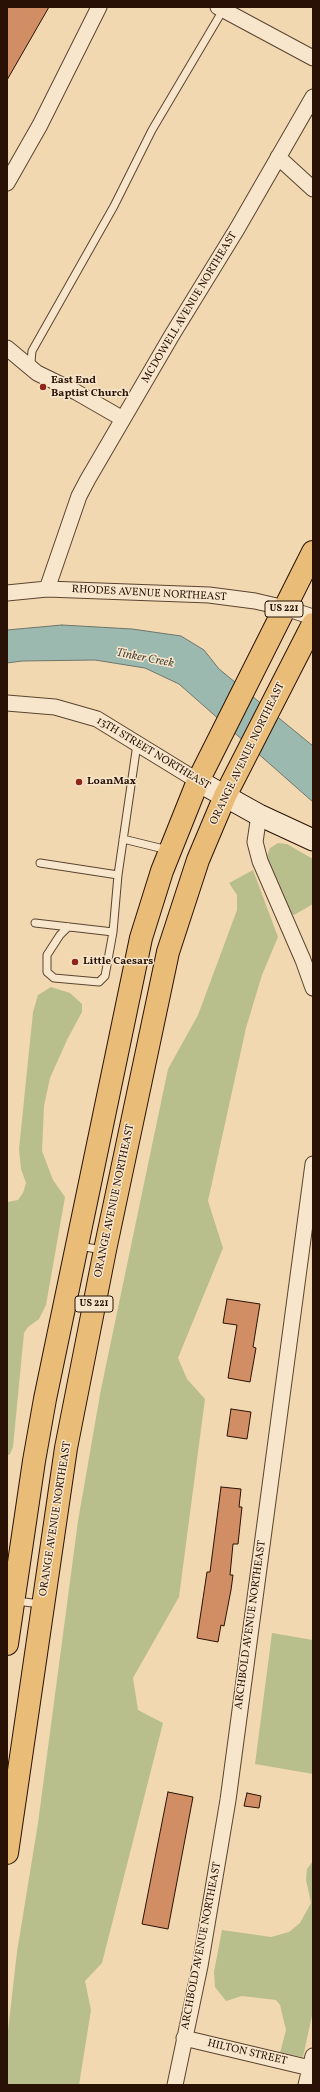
<!DOCTYPE html>
<html>
<head>
<meta charset="utf-8">
<style>
	body { margin:0 }
	#map { position:relative; width:320px; height:2092px; overflow:hidden; background:#f2d8b0; font-family:Vollkorn,serif }
	canvas { display:block }
	.frame { position:absolute; inset:0; border:8px solid #291205; pointer-events:none }
</style>
</head>
<body>
<div id="map">
<canvas width="320" height="2092"></canvas>
<div class="frame"></div>
</div>
<script>
const context = document.querySelector('canvas').getContext('2d');
context.lineJoin = 'round';
function fillPath(path, color) { context.fillStyle = color; context.fill(path, 'evenodd'); }
const poly = rows => new Path2D(rows.map(r => 'M' + r).join(''));
function stroke(path, color, width, dash) { context.strokeStyle = color; context.lineWidth = width; context.lineCap = dash ? 'butt' : 'round'; context.setLineDash(dash || []); context.stroke(path); }
function write(font, color, halo, rows, align = 'center') {
  context.font = font + ' Vollkorn,serif'; context.lineWidth = 3; context.setLineDash([]); context.textBaseline = 'middle'; context.strokeStyle = halo; context.fillStyle = color; for (const [text, x, y, turn = 0] of rows) {
    context.save(); context.translate(x, y); context.rotate((+turn || 0) * Math.PI / 180); context.textAlign = isNaN(turn) ? turn : align; if (halo) context.strokeText(text, 0, 0); context.fillText(text, 0, 0); context.restore();
  }
}
const green = poly([
	[278,843,287,844,313,859,313,904,294,915,287,911,270,870,267,856,270,848],
	[253,870,278,937,262,975,246,1028,208,1201,223,1248,178,1358,187,1379,205,1399,179,1597,133,1678,138,1710,163,1723,102,1963,85,1981,91,2010,79,2085,7,2085,7,2039,17,1952,38,1823,78,1521,101,1389,168,1069,198,1015,237,910,237,895,229,883],
	[51,987,70,993,82,1004,82,1012,67,1040,50,1078,44,1106,42,1151,53,1180,65,1197,46,1305,39,1319,28,1327,24,1333,13,1447,10,1454,7,1456,7,1202,18,1200,23,1193,26,1183,21,1169,19,1149,33,1012,38,995],
	[272,1633,313,1640,313,1774,255,1764],
	[313,1861,313,2011,303,2057,280,2053,286,2030,280,2005,276,2000,242,1996,226,2001,215,1987,214,1972,222,1930,271,1937,289,1932,300,1923,311,1903,306,1880,307,1869]
]);
const water = poly([
	[62,625,132,629,181,636,204,650,219,669,313,746,313,802,179,684,145,668,95,660,22,661,7,663,7,630,62,625]
]);
const building = poly([
	[7,7,49,7,7,80,7,7],
	[227,1299,260,1304,253,1347,256,1348,250,1382,228,1378,237,1325,223,1323,227,1299],
	[231,1409,251,1412,247,1439,227,1436,231,1409],
	[221,1487,241,1489,239,1507,242,1507,238,1544,233,1544,230,1575,233,1575,231,1590,224,1626,221,1625,218,1642,197,1638,207,1572,210,1572,221,1487],
	[168,1792,193,1797,168,1929,142,1924,168,1792],
	[247,1793,261,1796,259,1808,244,1806,247,1793]
]);
const lane = poly([
	[34,367,31,362,32,351,114,206,152,130,223,10],
	[123,839,168,850],
	[40,863,118,875,137,744],
	[35,923,113,932],
	[68,927,60,935,47,955,47,972,54,978,99,982,105,976,113,932,118,875],
	[79,1246,103,1250],
	[16,1601,41,1604]
]);
const street = poly([
	[218,7,313,58],
	[278,157,313,189],
	[7,183,40,125,99,7],
	[7,348,37,373,76,392,123,419],
	[47,589,79,496,88,479,172,335,237,229,313,97],
	[7,593,47,589,209,595,255,601,285,608,313,617],
	[7,703,55,707,97,719,198,781],
	[259,815,255,842,260,861,303,960,313,988],
	[184,2038,310,2068],
	[175,2085,200,1966,228,1800,313,1164],
	[306,2085,313,2056]
]);
const secondary = poly([
	[198,781,259,815,313,840]
]);
const highway = poly([
	[7,1644,34,1461,45,1399,141,938,162,871,198,781,313,552],
	[7,1853,66,1448,105,1250,168,952,198,860,225,796,313,624]
]);
const markers = [
	[43,387,4,"#8f2418"],
	[79,782,4,"#8f2418"],
	[75,962,4,"#8f2418"]
];
const shields = [
	[284,609,38],
	[94,1304,38]
];
const shieldNames = [
	["US 221",284,609],
	["US 221",94,1304]
];
const streetNames = [
	["MCDOWELL AVENUE NORTHEAST",190,308,-59],
	["RHODES AVENUE NORTHEAST",149,594,3],
	["13TH STREET NORTHEAST",153,754,31],
	["ORANGE AVENUE NORTHEAST",248,754,-64],
	["ORANGE AVENUE NORTHEAST",115,1201,-78],
	["ORANGE AVENUE NORTHEAST",56,1519,-81],
	["ARCHBOLD AVENUE NORTHEAST",251,1625,-82],
	["ARCHBOLD AVENUE NORTHEAST",202,1946,-79],
	["HILTON STREET",247,2053,13]
];
const poiNames = [
	["East End",51,381],
	["Baptist Church",51,394],
	["LoanMax",87,782],
	["Little Caesars",83,962]
];
const waterNames = [
	["Tinker Creek",145,659,11]
];
fillPath(green, '#b9bf8c');
fillPath(water, '#9cb9b0');
stroke(water, '#6e766c', 1);
fillPath(building, '#d18e65');
stroke(building, '#291205', 1);
stroke(lane, '#5b4430', 9);
stroke(street, '#5b4430', 17);
stroke(secondary, '#291205', 23);
stroke(highway, '#291205', 24);
stroke(lane, '#f7e6cc', 7);
stroke(street, '#f7e6cc', 15);
stroke(secondary, '#f7e6cc', 21);
stroke(highway, '#e9bc78', 22);
for (const [x, y, r, color] of markers) { const dot = new Path2D(); dot.arc(x, y, r, 0, 2 * Math.PI); context.fillStyle = color; context.fill(dot); stroke(dot, '#f7e6cc', 1.5); }
for (const [x, y, w] of shields) { const box = new Path2D(); box.roundRect(x - w / 2, y - 8, w, 16, 3); context.fillStyle = '#f7e6cc'; context.fill(box); stroke(box, '#291205', 1); }
write('bold 10px', '#291205', null, shieldNames);
write('11px', '#291205', '#f7e6cc', streetNames);
write('bold 11px', '#291205', '#f7e6cc', poiNames, 'left');
write('italic 12px', '#514c41', '#f7e6cc', waterNames);
</script>
</body>
</html>
